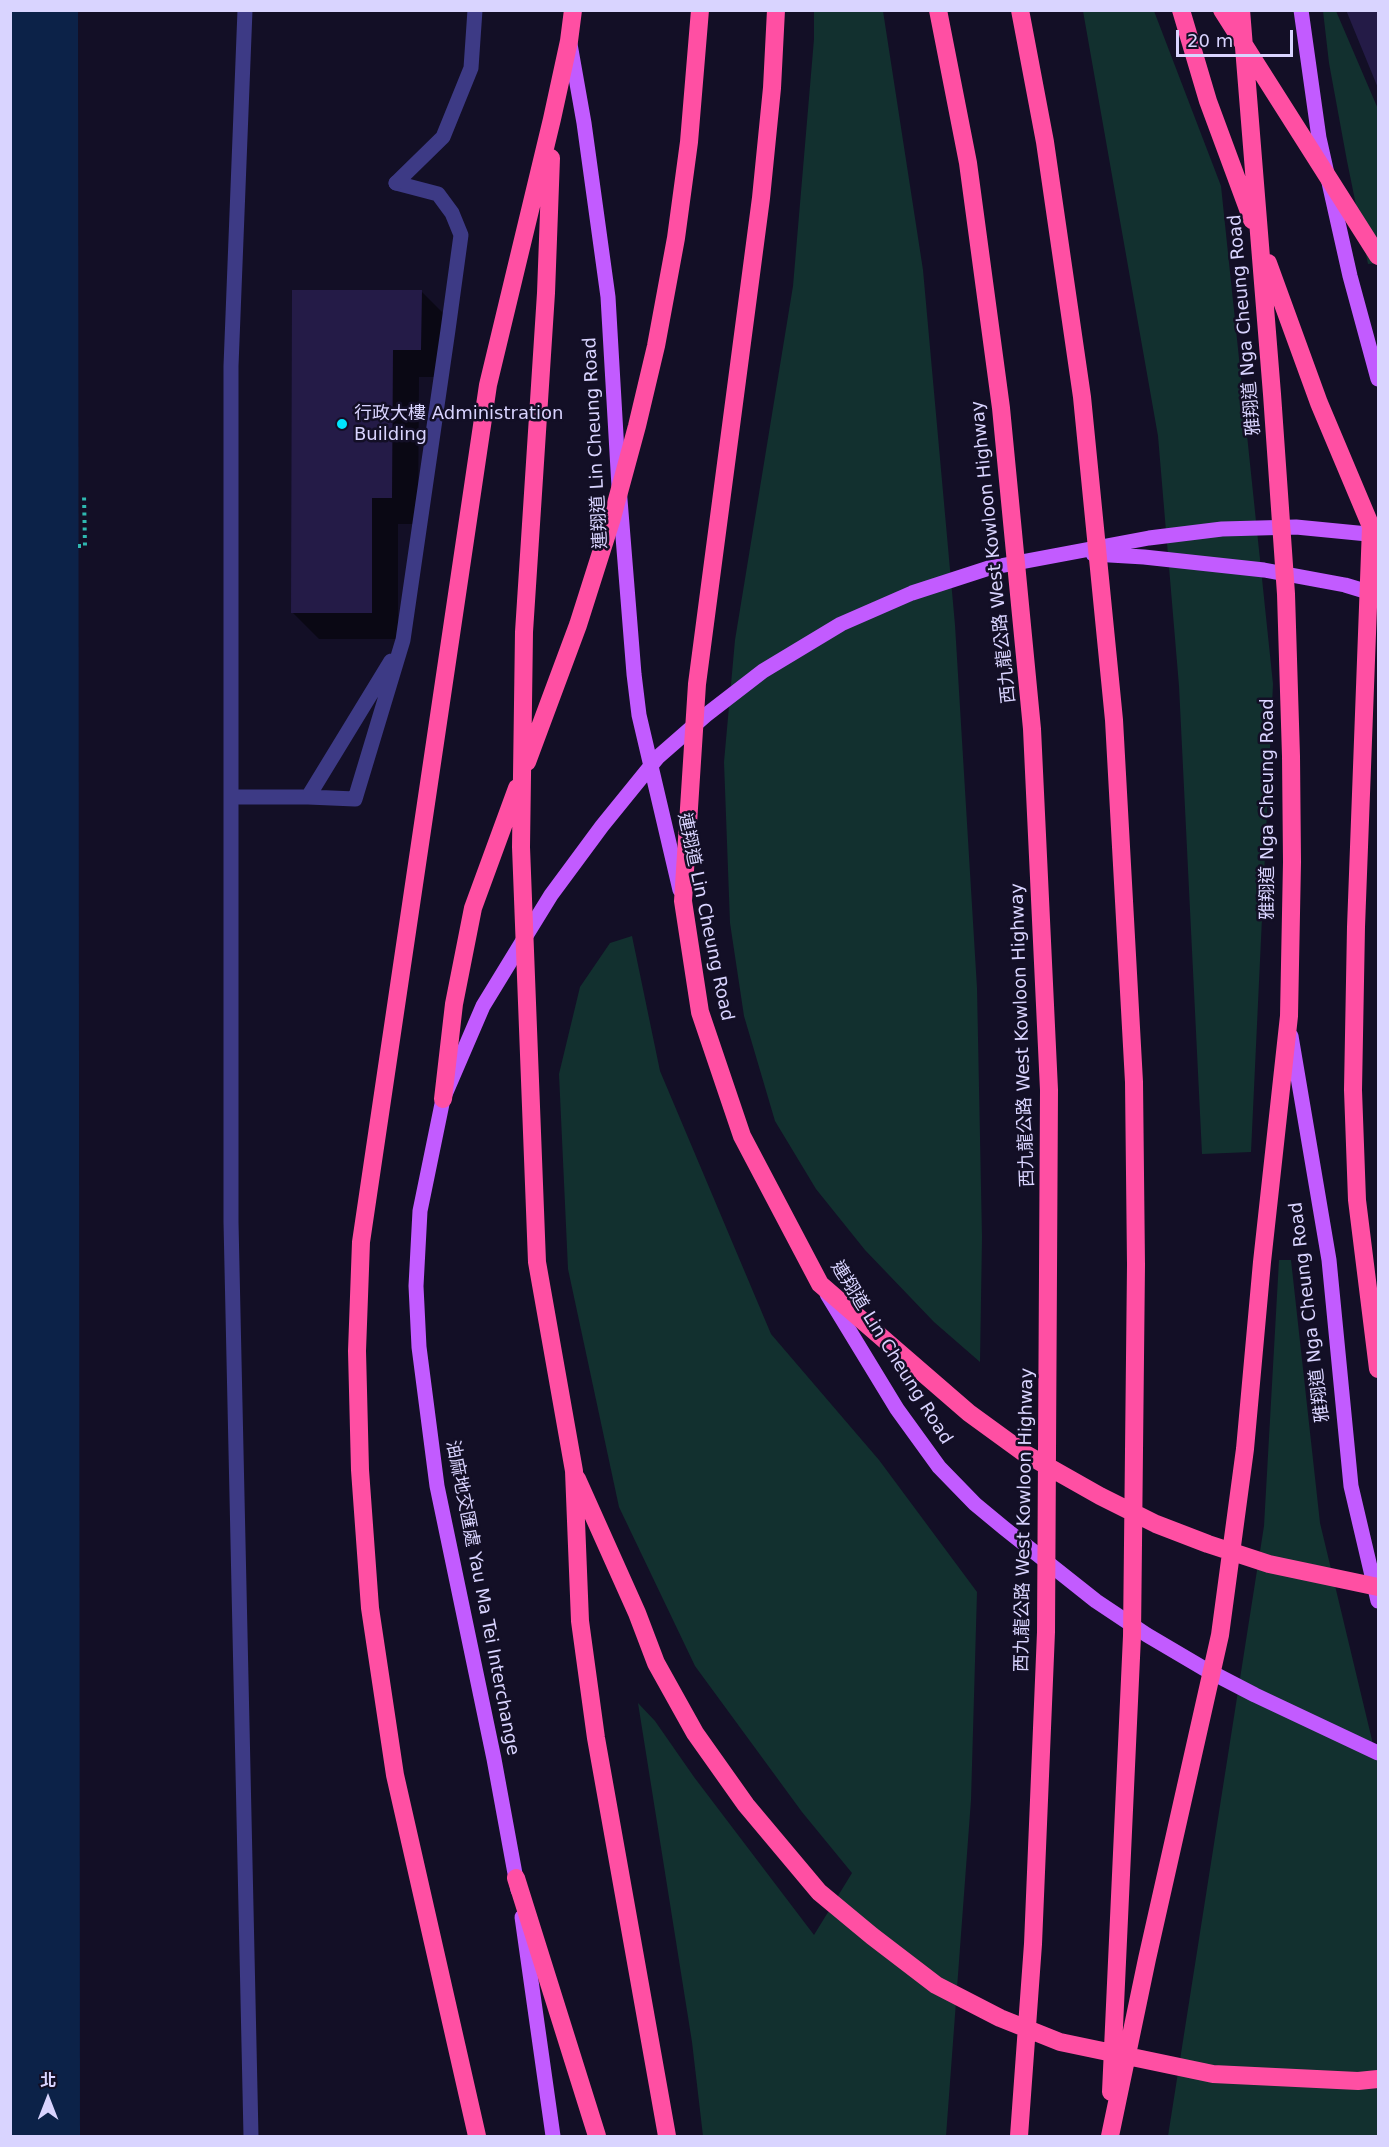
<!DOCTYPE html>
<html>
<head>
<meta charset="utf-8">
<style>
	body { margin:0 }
	#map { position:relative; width:1389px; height:2147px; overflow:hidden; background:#130f26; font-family:"DejaVu Sans","Noto Sans TC",sans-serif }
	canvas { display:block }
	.frame { position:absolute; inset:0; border:12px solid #d9d4ff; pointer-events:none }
	.north { position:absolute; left:18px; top:2069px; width:60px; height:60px; -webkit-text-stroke:4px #130f26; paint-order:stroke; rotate:0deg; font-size:16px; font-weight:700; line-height:24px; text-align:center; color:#d9d4ff }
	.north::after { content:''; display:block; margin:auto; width:21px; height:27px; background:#d9d4ff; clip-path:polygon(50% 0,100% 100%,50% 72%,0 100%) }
	.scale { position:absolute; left:1176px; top:30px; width:117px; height:27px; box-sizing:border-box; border:3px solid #d9d4ff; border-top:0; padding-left:8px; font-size:18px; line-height:21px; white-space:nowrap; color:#d9d4ff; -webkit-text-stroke:4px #130f26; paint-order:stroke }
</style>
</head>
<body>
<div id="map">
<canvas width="1389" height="2147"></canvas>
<div class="frame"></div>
<div class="north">北</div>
<div class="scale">20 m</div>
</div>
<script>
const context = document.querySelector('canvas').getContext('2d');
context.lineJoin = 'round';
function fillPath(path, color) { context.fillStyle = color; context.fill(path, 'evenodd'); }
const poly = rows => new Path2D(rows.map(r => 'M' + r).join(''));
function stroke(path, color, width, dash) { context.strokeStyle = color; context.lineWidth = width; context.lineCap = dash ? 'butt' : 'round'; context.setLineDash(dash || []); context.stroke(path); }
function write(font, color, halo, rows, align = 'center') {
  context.font = font + ' "DejaVu Sans","Noto Sans TC",sans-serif'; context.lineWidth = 5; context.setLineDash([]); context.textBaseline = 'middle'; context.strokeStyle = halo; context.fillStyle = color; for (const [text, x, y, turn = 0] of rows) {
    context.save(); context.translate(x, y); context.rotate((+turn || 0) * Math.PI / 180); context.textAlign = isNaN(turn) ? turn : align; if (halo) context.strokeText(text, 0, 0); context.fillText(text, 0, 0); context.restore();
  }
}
const green = poly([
	[814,11,883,11,923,270,955,625,977,988,982,1237,980,1362,934,1322,865,1250,816,1189,775,1121,744,1016,730,923,724,762,735,640,793,286,814,39],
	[1083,11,1154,11,1221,186,1273,684,1251,1152,1202,1154,1179,686,1158,436],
	[1323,11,1336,11,1378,109,1378,263,1368,264,1347,161,1329,63],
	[632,936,660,1071,771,1334,879,1460,977,1592,971,1800,946,2136,703,2136,692,2042,638,1703,655,1721,694,1777,814,1935,852,1873,802,1812,695,1666,619,1507,568,1269,559,1074,580,987,610,943],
	[1279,1260,1291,1260,1320,1523,1378,1765,1378,2136,1168,2136,1264,1526]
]);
const water = poly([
	[78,10,80,2136,11,2136,10,11]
]);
const shadow = poly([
	[1347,10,1378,10,1378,84],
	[293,291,421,291,448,318,447,377,419,377,418,524,398,524,398,639,319,639,292,612]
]);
const building = poly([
	[1346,10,1378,10,1378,88],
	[292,290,422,290,421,350,393,350,392,498,372,498,372,613,291,613]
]);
const path = poly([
	[78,546,85,546,84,494]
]);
const lane = poly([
	[245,10,231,366,231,1222,251,2136],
	[231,797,308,797,391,661],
	[308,797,355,799,403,640,448,330,461,235,452,213,438,194,396,183]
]);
const street = poly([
	[396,183,443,137,471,68,475,10]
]);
const primary = poly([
	[1301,10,1319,138,1350,276,1378,379],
	[570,44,584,123,608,297,619,487,634,674,639,715,680,890],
	[1093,554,1144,557,1264,570,1345,585,1378,595],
	[1291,1036,1329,1260,1351,1486,1378,1601],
	[827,1294,897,1409,939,1467,975,1504,1004,1528,1096,1601,1147,1635,1203,1668,1255,1695,1378,1753],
	[518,1890,494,1759,437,1486,419,1347,416,1286,420,1211,443,1099,483,1006,527,934,551,895,602,826,658,757,706,715,763,671,841,624,912,593,989,568,1149,538,1222,529,1296,527,1378,535],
	[522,1917,553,2136]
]);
const highway = poly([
	[776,10,772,88,761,198,697,684,683,901,700,1012,742,1136,820,1284,969,1413,1024,1453,1100,1496,1156,1524,1208,1544,1269,1564,1378,1587],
	[938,10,968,163,1001,408,1032,729,1049,1090,1046,1632,1033,1944,1019,2136],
	[1020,10,1045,142,1082,397,1114,720,1134,1082,1136,1265,1132,1636,1111,2092],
	[1181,10,1208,101,1252,220],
	[1222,10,1378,256],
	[551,158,546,293,524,632,521,847,537,1262,574,1471,580,1621,596,1738,667,2136],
	[1268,263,1319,403,1375,536],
	[1371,527,1356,927,1353,1090,1357,1200,1378,1369],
	[527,762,578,625,612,518,637,426,656,346,676,238,689,142,700,10],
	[443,1099,454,1004,473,908,517,788],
	[577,1479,637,1613,656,1663,695,1733,746,1805,819,1892,872,1936,936,1985,1000,2018,1060,2042,1213,2074,1358,2081,1378,2079],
	[516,1878,597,2136],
	[477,2136,395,1775,370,1608,360,1470,357,1351,361,1242,488,385,552,119,569,41,573,10],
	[1110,2136,1147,1959,1220,1635,1245,1449,1262,1262,1289,1016,1292,862,1291,756,1286,594,1272,394,1241,10]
]);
const markers = [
	[342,424,6,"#00e5ff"]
];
const streetNames = [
	["雅翔道 Nga Cheung Road",1245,325,-95],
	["連翔道 Lin Cheung Road",596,443,-93],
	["西九龍公路 West Kowloon Highway",994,552,-96],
	["雅翔道 Nga Cheung Road",1268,809,-90],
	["連翔道 Lin Cheung Road",705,917,78],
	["西九龍公路 West Kowloon Highway",1023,1035,-92],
	["雅翔道 Nga Cheung Road",1310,1312,-97],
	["連翔道 Lin Cheung Road",891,1353,58],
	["西九龍公路 West Kowloon Highway",1025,1520,-89],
	["油麻地交匯處 Yau Ma Tei Interchange",482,1598,79]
];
const poiNames = [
	["行政大樓 Administration",354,414],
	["Building",354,435]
];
fillPath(green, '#12302f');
fillPath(water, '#0c2248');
fillPath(shadow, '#0007');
fillPath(building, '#241b47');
stroke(path, '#2fb8b0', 4, [3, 4.5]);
stroke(lane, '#3d3a85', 15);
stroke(street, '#3d3a85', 15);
stroke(primary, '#c25bff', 15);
stroke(highway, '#ff4fa3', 18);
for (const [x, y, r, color] of markers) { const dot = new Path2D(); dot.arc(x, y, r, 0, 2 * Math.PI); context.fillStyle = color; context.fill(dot); stroke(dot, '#130f26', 2); }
write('18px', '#d9d4ff', '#130f26', streetNames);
write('18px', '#d9d4ff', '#130f26', poiNames, 'left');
</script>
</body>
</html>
